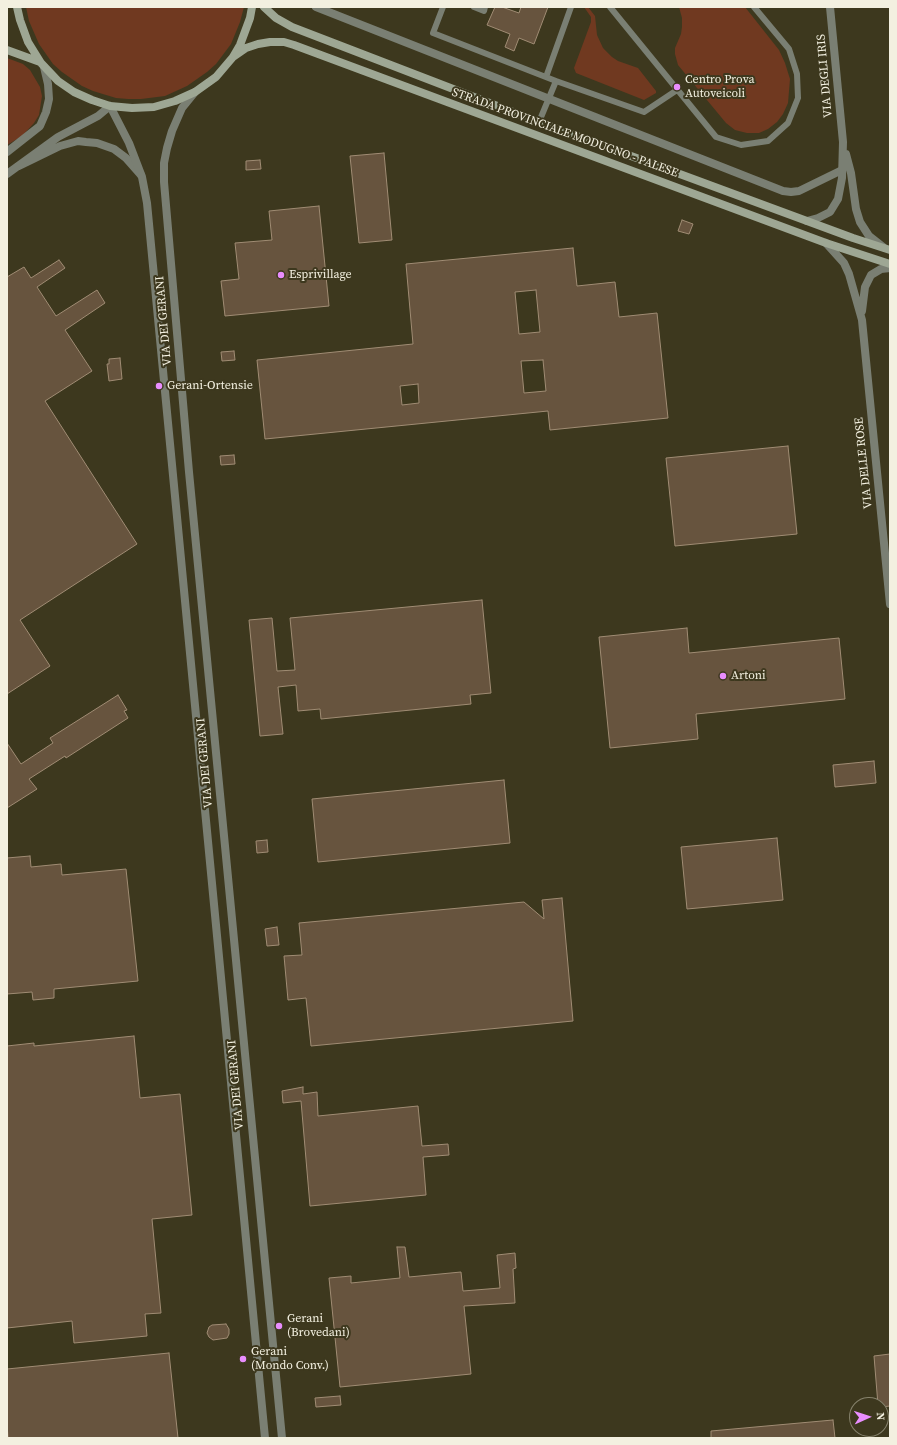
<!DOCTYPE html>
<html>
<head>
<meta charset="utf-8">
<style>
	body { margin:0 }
	#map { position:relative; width:897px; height:1445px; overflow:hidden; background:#3d381e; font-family:"Source Serif 4",serif }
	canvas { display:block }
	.frame { position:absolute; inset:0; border:8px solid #f3f0e0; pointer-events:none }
	.north { position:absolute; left:849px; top:1397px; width:40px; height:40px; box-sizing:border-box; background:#3d381e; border:1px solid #86826c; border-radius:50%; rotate:87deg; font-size:11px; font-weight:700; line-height:16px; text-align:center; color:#f3f0e0 }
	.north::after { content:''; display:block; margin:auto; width:14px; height:18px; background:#e98dfe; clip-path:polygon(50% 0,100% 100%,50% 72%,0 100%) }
</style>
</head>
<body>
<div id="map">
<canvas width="897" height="1445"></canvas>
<div class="frame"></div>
<div class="north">N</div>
</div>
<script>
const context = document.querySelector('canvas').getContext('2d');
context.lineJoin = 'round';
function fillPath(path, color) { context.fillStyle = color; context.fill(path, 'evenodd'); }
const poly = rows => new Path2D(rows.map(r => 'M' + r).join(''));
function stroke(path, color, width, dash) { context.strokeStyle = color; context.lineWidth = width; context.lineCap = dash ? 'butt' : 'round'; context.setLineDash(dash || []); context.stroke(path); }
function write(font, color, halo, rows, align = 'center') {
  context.font = font + ' "Source Serif 4",serif'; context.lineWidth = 4; context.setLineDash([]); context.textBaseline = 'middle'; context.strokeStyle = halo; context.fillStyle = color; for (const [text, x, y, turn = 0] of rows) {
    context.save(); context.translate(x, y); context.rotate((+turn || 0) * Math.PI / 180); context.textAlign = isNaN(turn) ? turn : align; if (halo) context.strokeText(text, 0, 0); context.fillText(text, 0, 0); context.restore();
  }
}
const green = poly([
	[26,7,244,7,240,22,231,44,216,64,207,72,187,86,165,96,141,99,128,99,116,98,93,91,82,86,62,72,53,64,39,44,29,21],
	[584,7,588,7,595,16,597,35,603,48,612,57,618,61,638,68,656,91,656,93,644,100,576,73,574,68,591,22,591,17],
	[679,7,745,7,779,50,785,63,790,79,788,103,783,114,777,122,768,129,759,133,747,133,735,130,726,123,678,65,675,54,675,48,681,34,682,27,682,18],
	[7,58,23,64,30,70,40,87,42,96,39,115,34,123,22,136,7,145]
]);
const building = poly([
	[495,7,502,7,519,13,521,7,548,7,534,44,519,38,514,51,505,47,510,34,487,25,495,7],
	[384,153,392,240,359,243,350,156,384,153],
	[260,160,261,169,246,170,246,161,260,160],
	[319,206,329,306,225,316,221,281,239,279,235,243,272,240,269,211,319,206],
	[682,220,693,224,689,234,678,231,682,220],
	[573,248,577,286,615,282,619,317,657,313,668,418,550,430,548,411,265,439,257,360,413,344,406,264,573,248],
	[536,290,540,332,519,334,515,292,536,290],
	[543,360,546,391,524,393,521,361,543,360],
	[418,384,419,403,402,405,400,386,418,384],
	[59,260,65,268,37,287,56,316,97,290,105,303,65,330,92,371,45,401,137,544,20,620,50,666,7,694,7,277,24,267,31,278,59,260],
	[234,351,235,360,222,361,221,352,234,351],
	[120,358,122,379,109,381,107,364,109,364,109,359,120,358],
	[788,446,797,534,675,546,666,458,788,446],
	[234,455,235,464,221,465,220,456,234,455],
	[482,600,491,693,470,695,471,704,321,719,320,709,298,711,296,685,278,687,283,734,260,736,249,620,272,618,277,671,295,670,290,618,482,600],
	[687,628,689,653,839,638,845,699,696,714,698,739,610,748,599,637,687,628],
	[118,695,127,710,124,711,128,718,66,758,65,756,29,779,37,789,7,808,7,743,21,764,53,743,50,738,118,695],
	[874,761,876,783,835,787,833,765,874,761],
	[504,780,510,843,318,862,312,799,504,780],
	[777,838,783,900,687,909,681,847,777,838],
	[267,840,268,852,257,853,256,841,267,840],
	[30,856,31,867,61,864,62,875,126,869,138,981,54,989,54,998,33,1000,32,992,7,994,7,858,30,856],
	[562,898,573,1021,311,1046,306,998,288,1000,284,956,302,955,299,923,524,902,544,919,542,900,562,898],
	[277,927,279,945,267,946,265,929,277,927],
	[134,1036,140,1098,180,1094,192,1215,152,1219,161,1313,145,1314,147,1336,74,1343,72,1321,7,1328,7,1046,34,1043,34,1046,134,1036],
	[303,1087,303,1094,317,1092,318,1116,418,1106,422,1146,448,1144,449,1155,423,1157,426,1195,310,1206,301,1101,283,1103,282,1091,303,1087],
	[397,1247,405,1247,409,1277,461,1272,463,1291,500,1288,497,1255,515,1253,516,1268,513,1269,515,1303,464,1306,471,1374,340,1387,329,1278,351,1276,351,1283,400,1278,397,1247],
	[226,1324,229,1329,229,1334,227,1338,213,1340,209,1337,207,1333,209,1327,212,1325,226,1324],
	[169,1353,178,1438,8,1438,7,1423,7,1369,169,1353],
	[890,1354,890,1406,881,1407,881,1405,878,1405,874,1356,890,1354],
	[340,1396,341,1405,316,1407,315,1398,340,1396],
	[833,1420,835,1438,711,1438,711,1431,833,1420]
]);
const service = poly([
	[443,7,433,33,556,81,539,122],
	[474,7,484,11,485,7],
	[610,7,716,137,741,145,768,141,788,123,798,98,797,74,789,49,754,7],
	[546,77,571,7],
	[556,81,644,112,677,90]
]);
const minor = poly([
	[316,7,783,191,791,192,799,191,842,170],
	[7,152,40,126,46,112,49,99,48,84,44,67],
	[19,166,60,146,78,141,86,142,97,143,114,149,126,158,141,175],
	[7,174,58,137,98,116,110,106]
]);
const tertiary = poly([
	[195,92,182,108,172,131,167,148,164,163,164,182,189,472,282,1438],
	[110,106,129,143,142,177,147,203,265,1438],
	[846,154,851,173,856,209,860,222,869,236,883,247],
	[807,221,818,218,830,212,838,199,842,178,843,142,830,7],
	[826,243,844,263,849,274,862,320,890,604],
	[862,311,865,287,871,275,881,269,890,268]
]);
const secondary = poly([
	[17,7,20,20,28,42,41,63,58,81,74,92,92,100,110,106,132,108,154,107,175,101,195,92,216,77,233,57,240,45,250,18,252,7],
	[264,7,276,18,292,27,539,122,853,238,890,250],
	[7,50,40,62],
	[233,57,246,48,258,44,270,42,284,42,294,45,826,243,890,264]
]);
const markers = [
	[677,87,4,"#e98dfe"],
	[281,275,4,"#e98dfe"],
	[159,386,4,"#e98dfe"],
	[723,676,4,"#e98dfe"],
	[279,1326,4,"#e98dfe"],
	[243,1359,4,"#e98dfe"]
];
const streetNames = [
	["VIA DEGLI IRIS",825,76,-95],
	["STRADA PROVINCIALE MODUGNO - PALESE",565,133,20],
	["VIA DEI GERANI",164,321,-95],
	["VIA DELLE ROSE",864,463,-96],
	["VIA DEI GERANI",205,763,-95],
	["VIA DEI GERANI",236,1085,-95]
];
const poiNames = [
	["Centro Prova",685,80],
	["Autoveicoli",685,94],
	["Esprivillage",289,275],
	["Gerani-Ortensie",167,386],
	["Artoni",731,676],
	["Gerani",287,1319],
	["(Brovedani)",287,1333],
	["Gerani",251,1352],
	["(Mondo Conv.)",251,1366]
];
fillPath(green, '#703920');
fillPath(building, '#67543e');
stroke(building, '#a08c74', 1);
stroke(service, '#7a7f73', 6);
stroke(minor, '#7a7f73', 8);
stroke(tertiary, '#7a7f73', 8);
stroke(secondary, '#9ea794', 8);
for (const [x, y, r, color] of markers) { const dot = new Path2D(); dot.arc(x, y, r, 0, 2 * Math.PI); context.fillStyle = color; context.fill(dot); stroke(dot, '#3d381e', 1.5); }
write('12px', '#f3f0e0', '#3d381e', streetNames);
write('12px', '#f3f0e0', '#3d381e', poiNames, 'left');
</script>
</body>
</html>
